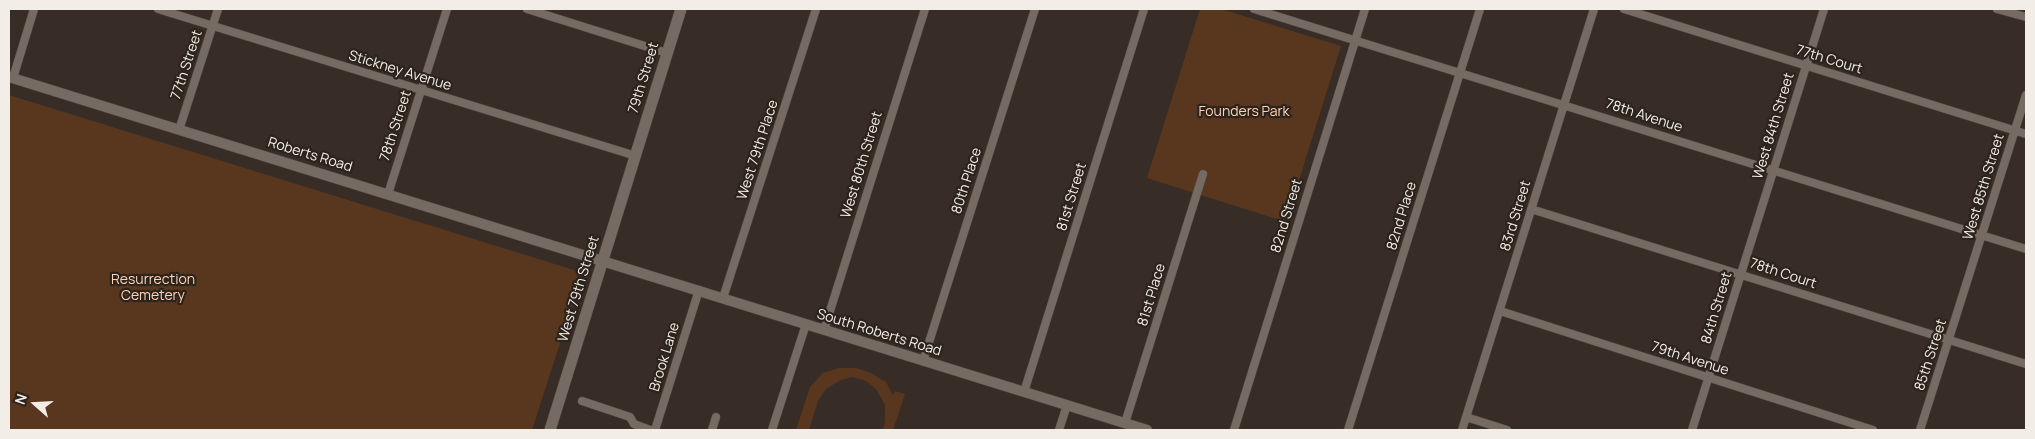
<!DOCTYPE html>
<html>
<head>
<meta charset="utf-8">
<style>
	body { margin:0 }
	#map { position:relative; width:2035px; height:439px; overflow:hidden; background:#372d26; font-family:Manrope,sans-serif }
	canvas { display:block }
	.frame { position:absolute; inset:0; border:10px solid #f3ede8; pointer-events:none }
	.north { position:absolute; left:10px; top:379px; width:50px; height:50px; -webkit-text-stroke:4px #2d231d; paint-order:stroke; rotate:289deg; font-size:14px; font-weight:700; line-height:20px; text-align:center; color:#f3ede8 }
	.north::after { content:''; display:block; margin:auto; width:18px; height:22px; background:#f3ede8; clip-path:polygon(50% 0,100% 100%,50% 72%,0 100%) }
</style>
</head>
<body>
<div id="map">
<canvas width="2035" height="439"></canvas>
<div class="frame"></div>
<div class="north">N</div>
</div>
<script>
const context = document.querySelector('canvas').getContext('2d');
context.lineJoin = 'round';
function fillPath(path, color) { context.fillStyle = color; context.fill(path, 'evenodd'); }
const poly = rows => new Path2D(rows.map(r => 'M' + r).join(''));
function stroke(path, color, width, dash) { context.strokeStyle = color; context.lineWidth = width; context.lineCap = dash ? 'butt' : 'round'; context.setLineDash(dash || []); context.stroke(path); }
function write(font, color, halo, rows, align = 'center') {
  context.font = font + ' Manrope,sans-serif'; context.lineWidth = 4.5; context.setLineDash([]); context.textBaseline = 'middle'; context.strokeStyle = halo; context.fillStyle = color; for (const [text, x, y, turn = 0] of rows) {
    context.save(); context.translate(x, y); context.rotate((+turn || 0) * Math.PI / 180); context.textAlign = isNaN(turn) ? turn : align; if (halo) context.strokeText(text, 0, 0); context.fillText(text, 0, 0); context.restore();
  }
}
const green = poly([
	[1200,9,1221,9,1341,46,1286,222,1147,178],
	[9,95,574,270,580,281,532,430,9,430],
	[839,368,856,368,871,373,886,382,893,395,895,391,905,394,893,430,883,430,885,422,885,405,876,389,866,381,852,377,839,381,826,389,818,401,809,430,796,430,810,387,823,373]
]);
const minor = poly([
	[158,9,636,156],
	[527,9,667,53],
	[1254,9,2026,249],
	[1624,9,2026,134],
	[1997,9,2026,17],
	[13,78,34,9],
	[179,130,218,9],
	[388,194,447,9],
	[1531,209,2026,364],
	[723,298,816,9],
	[1500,311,1873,430],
	[824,330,925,9],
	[923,361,1035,9],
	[1024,392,1144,9],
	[582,401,630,417,634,424,650,430],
	[1466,417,1507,430],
	[1125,423,1203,174],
	[655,430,699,290],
	[712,430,716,417],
	[772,430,806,324],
	[1059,430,1067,405],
	[1234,430,1365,9],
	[1348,430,1480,9],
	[1462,430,1594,9],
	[1692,430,1824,9],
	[1920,430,2026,95]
]);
const tertiary = poly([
	[9,77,1147,430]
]);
const secondary = poly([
	[550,430,681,9]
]);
const streetNames = [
	["77th Court",1829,60,17],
	["77th Street",187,65,-72],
	["Stickney Avenue",400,71,17],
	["79th Street",644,78,-73],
	["78th Avenue",1644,116,18],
	["78th Street",396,126,-72],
	["West 84th Street",1774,126,-73],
	["West 79th Place",758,150,-72],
	["Roberts Road",310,155,17],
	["West 80th Street",862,165,-73],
	["80th Place",967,181,-72],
	["West 85th Street",1984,187,-73],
	["81st Street",1072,197,-73],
	["82nd Street",1287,216,-73],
	["82nd Place",1402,216,-73],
	["83rd Street",1516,216,-73],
	["78th Court",1783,274,18],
	["West 79th Street",579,289,-73],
	["81st Place",1152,295,-73],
	["84th Street",1717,308,-73],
	["South Roberts Road",879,333,17],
	["85th Street",1931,355,-72],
	["Brook Lane",665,357,-73],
	["79th Avenue",1690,359,18]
];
const parkNames = [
	["Founders Park",1244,112],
	["Resurrection",153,280],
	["Cemetery",153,296]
];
fillPath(green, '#58371e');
stroke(minor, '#514943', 9);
stroke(tertiary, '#514943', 11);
stroke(secondary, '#514943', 12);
stroke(minor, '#766b63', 8);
stroke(tertiary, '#766b63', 10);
stroke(secondary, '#766b63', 11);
write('14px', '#f3ede8', '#2d231d', streetNames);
write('14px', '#ffd2b3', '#2d231d', parkNames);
</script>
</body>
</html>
